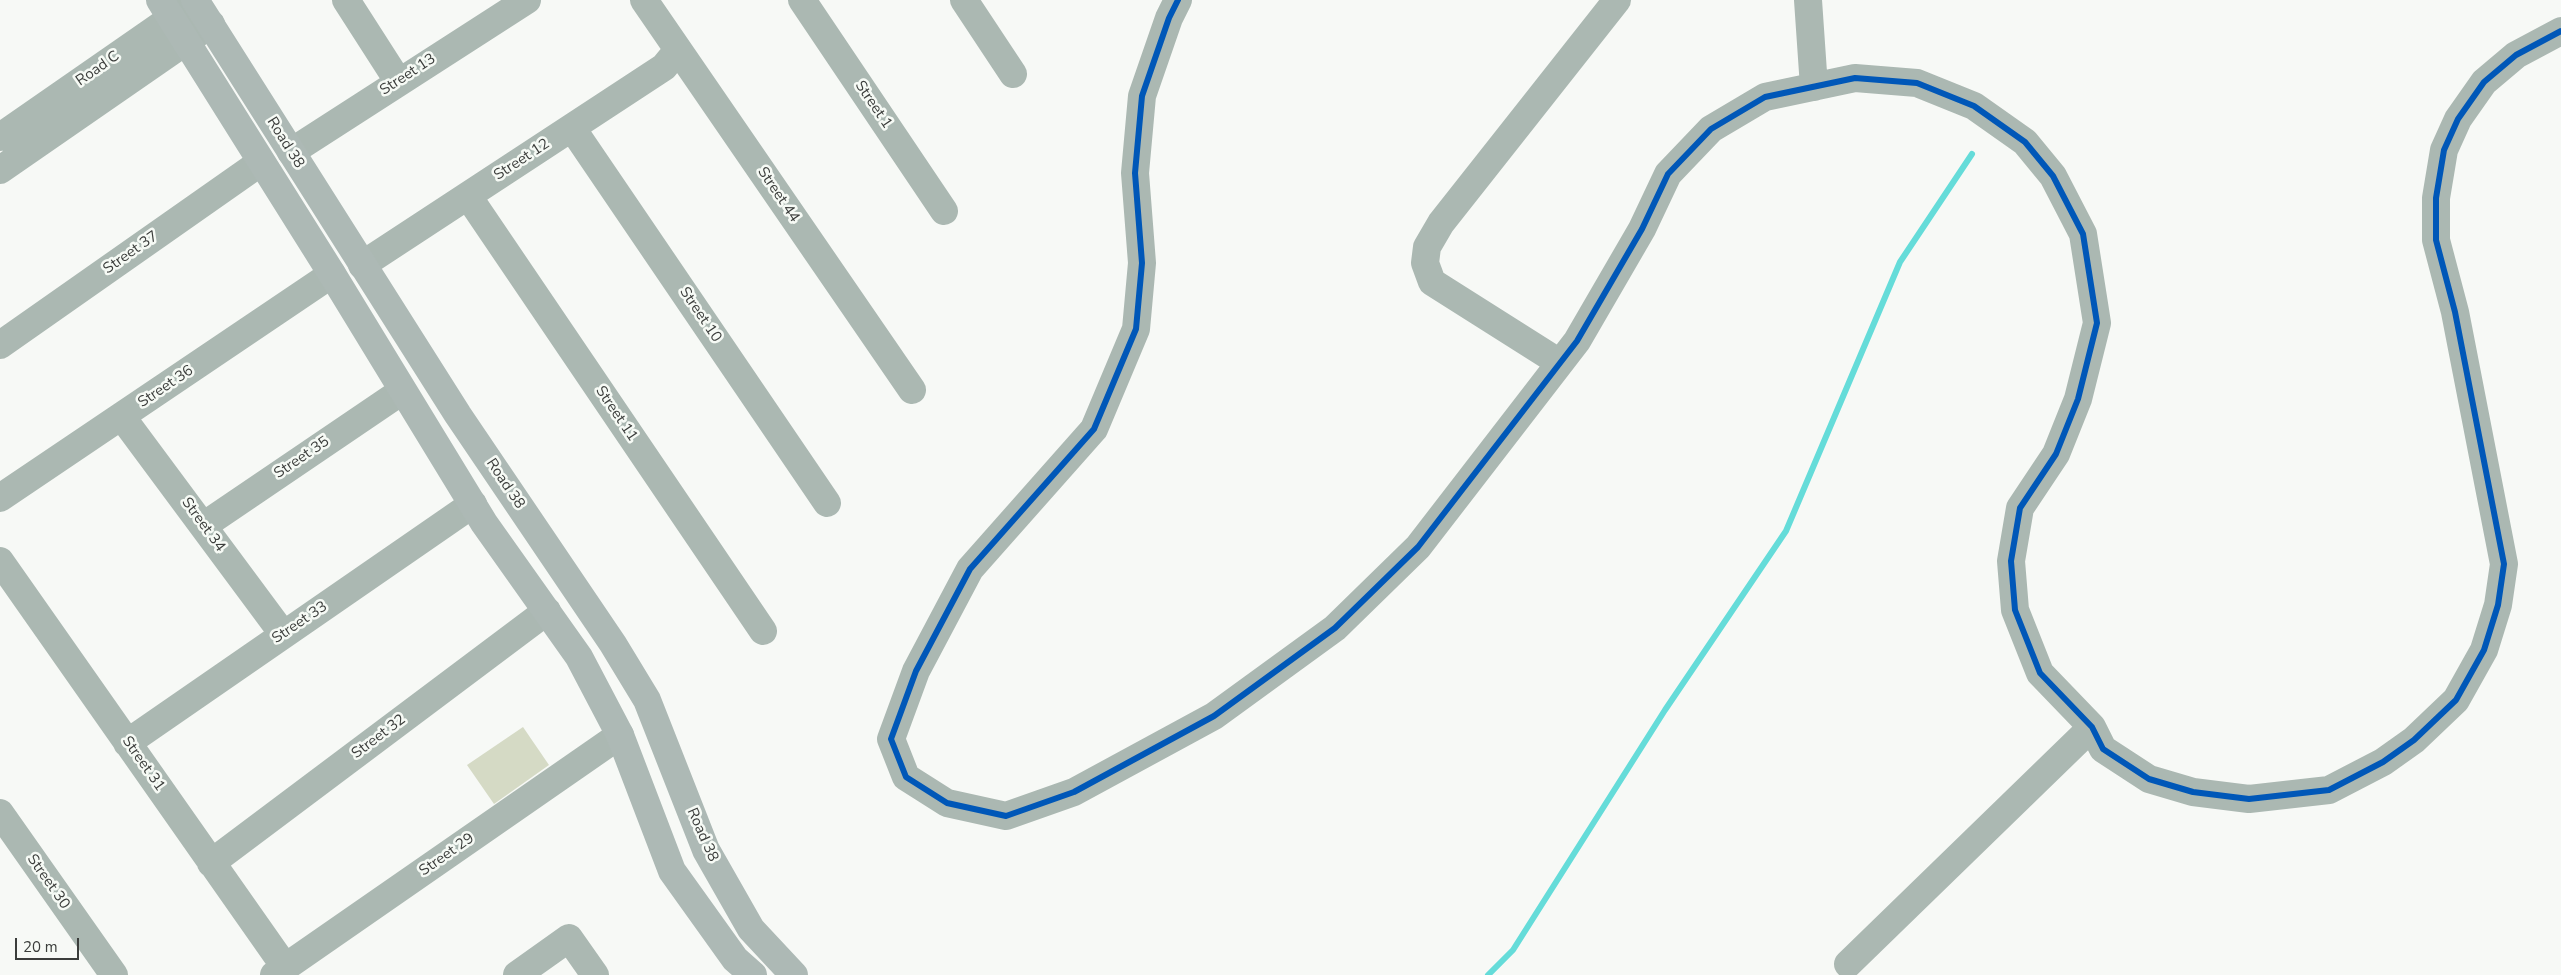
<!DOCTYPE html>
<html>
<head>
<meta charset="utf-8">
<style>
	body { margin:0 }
	#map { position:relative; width:2561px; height:975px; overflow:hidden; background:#f7f9f6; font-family:"Nunito Sans",sans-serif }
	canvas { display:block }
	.scale { position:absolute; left:15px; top:938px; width:64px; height:22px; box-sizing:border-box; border:2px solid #3b3d3b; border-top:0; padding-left:6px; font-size:15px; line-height:18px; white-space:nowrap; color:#3b3d3b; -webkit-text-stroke:4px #f6faf5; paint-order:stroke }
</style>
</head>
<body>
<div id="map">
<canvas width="2561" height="975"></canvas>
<div class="scale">20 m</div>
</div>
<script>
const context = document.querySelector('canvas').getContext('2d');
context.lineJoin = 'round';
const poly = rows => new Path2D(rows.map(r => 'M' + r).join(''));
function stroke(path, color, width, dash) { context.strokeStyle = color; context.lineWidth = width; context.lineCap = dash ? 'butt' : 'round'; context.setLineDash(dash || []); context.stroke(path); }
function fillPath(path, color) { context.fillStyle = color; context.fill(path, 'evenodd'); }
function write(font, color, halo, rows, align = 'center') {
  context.font = font + ' "Nunito Sans",sans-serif'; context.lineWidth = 5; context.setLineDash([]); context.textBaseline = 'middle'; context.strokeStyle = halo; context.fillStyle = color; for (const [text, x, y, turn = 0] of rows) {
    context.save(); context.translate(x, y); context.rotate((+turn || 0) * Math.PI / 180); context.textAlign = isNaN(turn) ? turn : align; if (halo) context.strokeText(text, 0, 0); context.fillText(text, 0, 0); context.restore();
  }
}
const stream = poly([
	[1488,975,1513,950,1665,710,1786,531,1900,262,1972,154]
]);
const building = poly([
	[523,727,549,765,494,804,467,765]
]);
const minor = poly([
	[346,0,398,81],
	[644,0,912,390],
	[802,0,944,211],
	[964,0,1013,74],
	[1178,0,1169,18,1142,96,1135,173,1142,263,1136,329,1094,429,970,569,916,671,891,739,906,777,947,803,1006,816,1074,792,1214,716,1335,628,1418,547,1577,341,1642,229,1668,174,1711,129,1765,97,1855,78,1917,83,1974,106,2025,142,2053,176,2083,234,2097,323,2078,399,2056,454,2020,508,2011,561,2015,610,2040,673,2092,727,2103,749,2149,779,2193,792,2249,799,2329,790,2383,762,2414,740,2456,700,2484,650,2498,605,2504,564,2455,312,2436,240,2436,198,2444,150,2458,119,2484,82,2516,55,2561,31],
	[1808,0,1814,87],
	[572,128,827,503],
	[0,137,196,1],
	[291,152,527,0],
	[0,170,211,24],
	[468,196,763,631],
	[362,265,664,67,678,50],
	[0,345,261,162],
	[1560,363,1432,282,1425,263,1427,247,1441,223,1617,0],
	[122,417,283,634],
	[0,498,332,274],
	[203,526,402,391],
	[0,561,285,967],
	[127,743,473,504],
	[0,813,114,975],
	[211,863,547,611],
	[1848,964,2092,727],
	[274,975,620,735],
	[517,975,569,938,595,975]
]);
const major = poly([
	[160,0,332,274,484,523,579,657,620,735,672,871,735,959,753,975],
	[195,0,458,415,613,644,647,700,706,850,751,929,794,975]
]);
const cycleway = poly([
	[1178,0,1169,18,1142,96,1135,173,1142,263,1136,329,1094,429,970,569,916,671,891,739,906,777,947,803,1006,816,1074,792,1214,716,1335,628,1418,547,1577,341,1642,229,1668,174,1711,129,1765,97,1855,78,1917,83,1974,106,2025,142,2053,176,2083,234,2097,323,2078,399,2056,454,2020,508,2011,561,2015,610,2040,673,2092,727,2103,749,2149,779,2193,792,2249,799,2329,790,2383,762,2414,740,2456,700,2484,650,2498,605,2504,564,2455,312,2436,240,2436,198,2444,150,2458,119,2484,82,2516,55,2561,31]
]);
const streetNames = [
	["Road C",98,69,-35],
	["Street 13",408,75,-33],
	["Street 1",873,105,56],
	["Road 38",285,143,58],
	["Street 12",522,160,-33],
	["Street 44",778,195,56],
	["Street 37",131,253,-35],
	["Street 10",700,315,56],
	["Street 36",166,387,-34],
	["Street 11",616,414,56],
	["Street 35",302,458,-34],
	["Road 38",505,484,56],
	["Street 34",203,525,54],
	["Street 33",300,623,-34],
	["Street 32",379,737,-37],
	["Street 31",143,764,55],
	["Road 38",702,835,66],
	["Street 29",447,855,-35],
	["Street 30",48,882,55]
];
stroke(stream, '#65dcd9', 6);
fillPath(building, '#d5dac5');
stroke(minor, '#abb8b2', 28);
stroke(major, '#adb9b5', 28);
stroke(cycleway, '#0057b8', 6);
write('15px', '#3b3d3b', '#f6faf5', streetNames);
</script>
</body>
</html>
